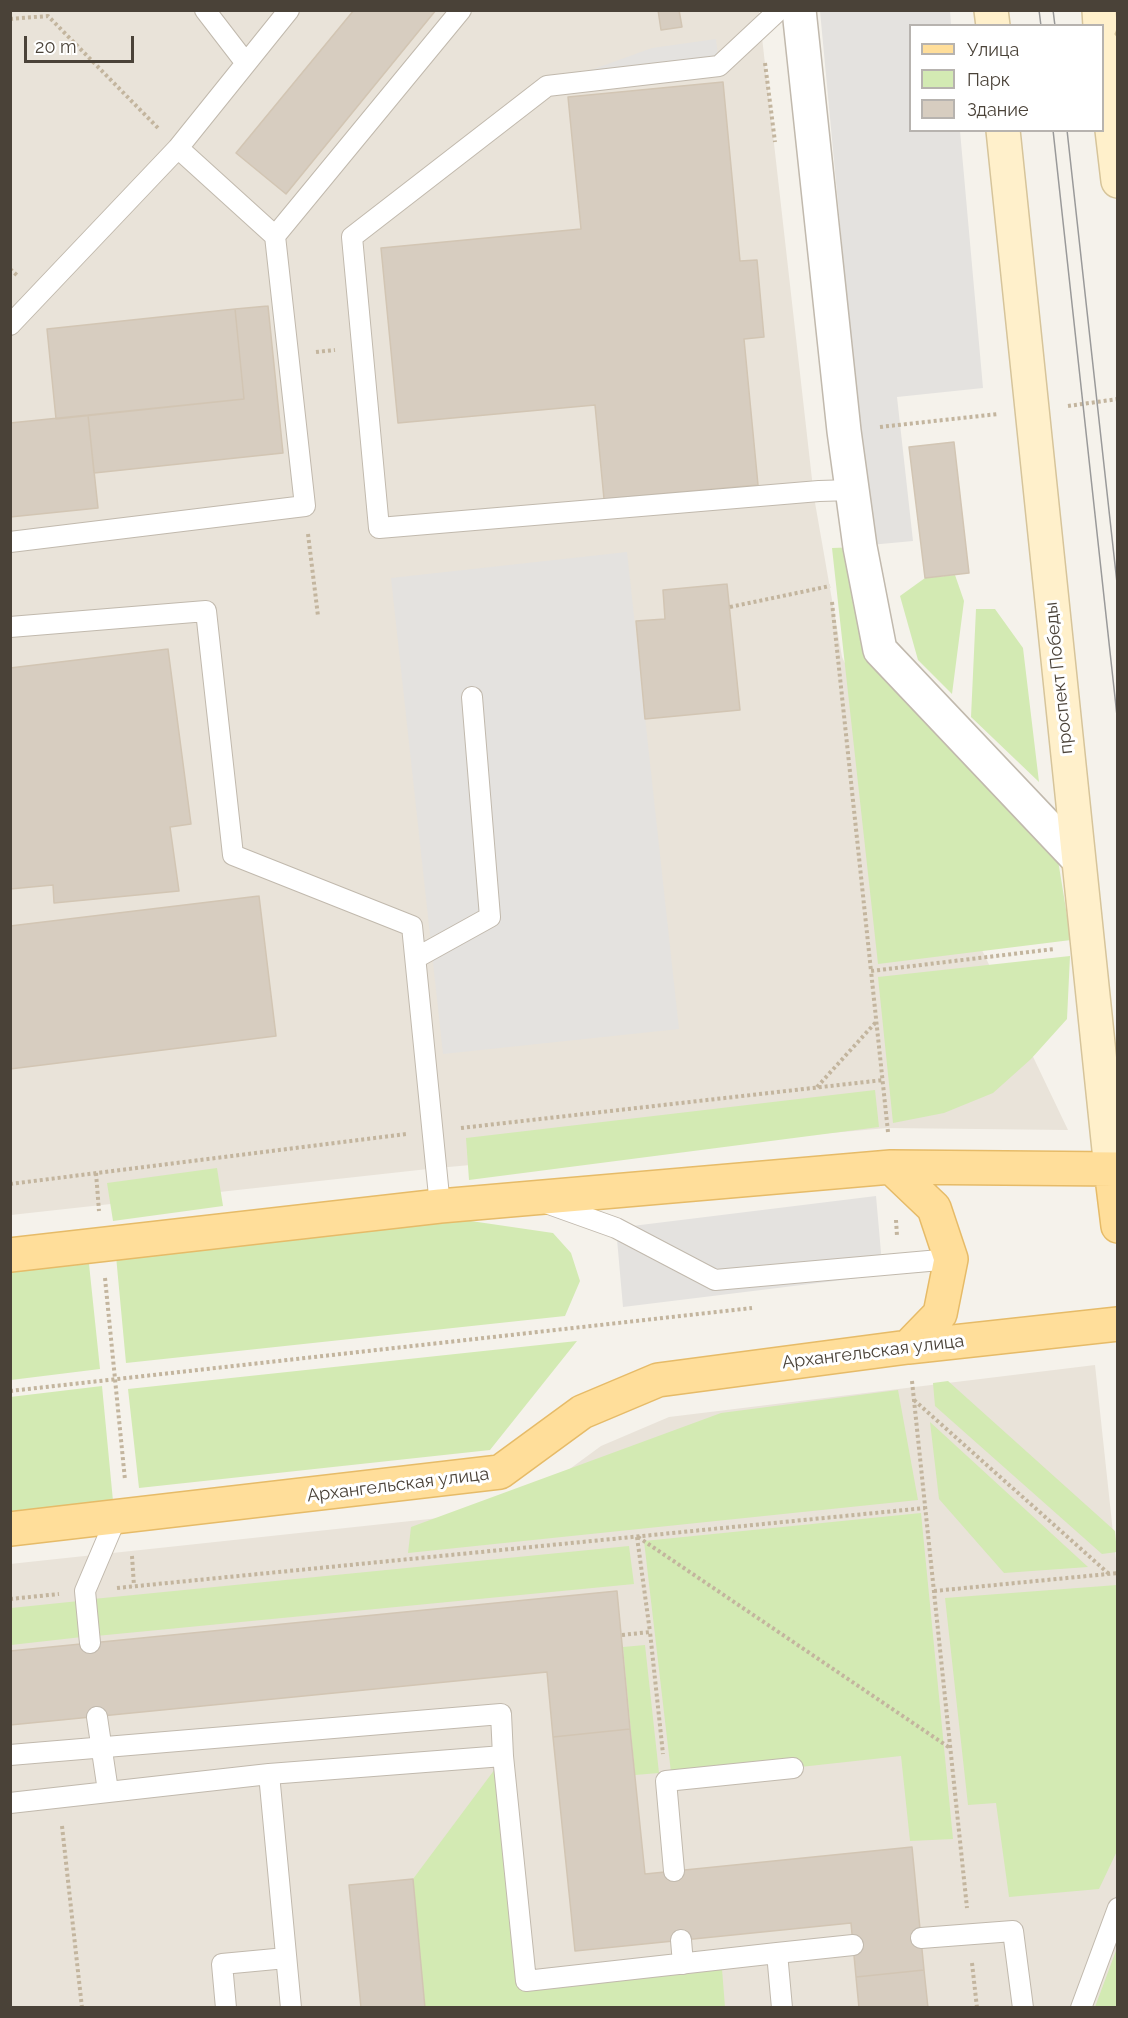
<!DOCTYPE html>
<html>
<head>
<meta charset="utf-8">
<style>
	body { margin:0 }
	#map { position:relative; width:1128px; height:2018px; overflow:hidden; background:#f5f2eb; font-family:Raleway,sans-serif }
	canvas { display:block }
	.frame { position:absolute; inset:0; border:12px solid #4a4238; pointer-events:none }
	.legend { position:absolute; left:909px; top:24px; width:195px; height:108px; box-sizing:border-box; background:#fff; border:2px solid #b7b3af; margin:0; padding:8px 10px; list-style:none; font-size:18px; color:#4a4238 }
	.legend li { display:flex; align-items:center; gap:12px; height:30px }
	.legend b { width:30px; border:2px solid #b7b3af }
	.scale { position:absolute; left:24px; top:36px; width:110px; height:27px; box-sizing:border-box; border:3px solid #4a4238; border-top:0; padding-left:8px; font-size:18px; line-height:21px; white-space:nowrap; color:#4a4238; -webkit-text-stroke:4px #fff; paint-order:stroke }
</style>
</head>
<body>
<div id="map">
<canvas width="1128" height="2018"></canvas>
<div class="frame"></div>
<ul class="legend">
<li><b style="height:8px;background:#ffde9a"></b>Улица</li>
<li><b style="height:16px;background:#d3eab3"></b>Парк</li>
<li><b style="height:16px;background:#d7cdc0"></b>Здание</li>
</ul>
<div class="scale">20 m</div>
</div>
<script>
const context = document.querySelector('canvas').getContext('2d');
context.lineJoin = 'round';
function fillPath(path, color) { context.fillStyle = color; context.fill(path, 'evenodd'); }
const poly = rows => new Path2D(rows.map(r => 'M' + r).join(''));
function stroke(path, color, width, dash) { context.strokeStyle = color; context.lineWidth = width; context.lineCap = dash ? 'butt' : 'round'; context.setLineDash(dash || []); context.stroke(path); }
function write(font, color, halo, rows, align = 'center') {
  context.font = font + ' Raleway,sans-serif'; context.lineWidth = 6; context.setLineDash([]); context.textBaseline = 'middle'; context.strokeStyle = halo; context.fillStyle = color; for (const [text, x, y, turn = 0] of rows) {
    context.save(); context.translate(x, y); context.rotate((+turn || 0) * Math.PI / 180); context.textAlign = isNaN(turn) ? turn : align; if (halo) context.strokeText(text, 0, 0); context.fillText(text, 0, 0); context.restore();
  }
}
const residential = poly([
	[10,11,759,11,814,497,842,657,1068,1130,887,1128,437,1168,11,1215],
	[1095,1365,1118,1579,1117,2007,11,2007,10,1564,504,1511,522,1504,601,1446,669,1417]
]);
const green = poly([
	[860,547,880,650,1056,848,1071,940,878,964,832,548],
	[955,575,964,601,952,694,918,660,900,596,925,578],
	[976,609,995,609,1023,648,1039,782,971,717],
	[1070,956,1067,1019,1031,1059,993,1093,944,1113,893,1123,878,977],
	[875,1090,879,1127,469,1180,466,1138],
	[217,1168,223,1206,113,1221,107,1183],
	[464,1220,553,1233,571,1253,580,1281,565,1316,126,1363,116,1256],
	[89,1264,100,1369,11,1380,10,1271],
	[577,1341,490,1450,139,1488,128,1389],
	[948,1381,1115,1531,1117,1552,1102,1554,935,1406,933,1383],
	[102,1386,113,1501,11,1511,10,1397],
	[898,1390,918,1500,408,1553,411,1527,721,1413],
	[930,1422,1088,1567,1004,1573,939,1499],
	[921,1513,953,1839,910,1841,901,1756,672,1781,644,1541],
	[629,1546,634,1584,96,1636,93,1599],
	[1117,1585,1117,1851,1099,1889,1009,1897,996,1803,968,1805,945,1598],
	[79,1601,82,1637,11,1645,11,1608],
	[645,1645,659,1773,635,1775,623,1647],
	[498,1765,520,1988,687,1974,722,1969,725,2007,425,2007,413,1879],
	[1117,1948,1117,2007,1095,2007]
]);
const parking = poly([
	[820,11,950,11,951,25,910,26,910,130,960,131,983,388,897,397,913,541,870,545],
	[716,39,719,66,547,86,652,48],
	[627,552,679,1029,443,1054,391,578],
	[876,1196,883,1275,623,1307,616,1228]
]);
const building = poly([
	[354,10,436,10,286,194,236,153,354,10],
	[658,10,679,10,682,27,661,30,658,10],
	[723,82,740,261,757,260,764,337,744,339,758,485,604,499,595,405,398,423,381,248,581,229,568,97,723,82],
	[268,306,283,453,94,473,88,415,244,399,235,309,268,306],
	[235,309,244,399,56,419,47,329,235,309],
	[88,415,98,508,10,517,10,423,88,415],
	[954,442,969,573,925,578,909,447,954,442],
	[727,584,740,710,645,719,636,621,665,619,663,590,727,584],
	[168,649,191,824,170,827,179,891,54,903,53,885,10,889,10,668,168,649],
	[259,896,276,1036,10,1069,10,926,259,896],
	[617,1591,630,1729,553,1737,547,1672,10,1725,10,1651,617,1591],
	[630,1729,645,1874,912,1847,924,1970,856,1977,851,1923,575,1951,553,1737,630,1729],
	[413,1879,425,2008,361,2008,349,1885,413,1879],
	[924,1970,928,2008,859,2008,856,1977,924,1970]
]);
const path = poly([
	[10,19,48,16,158,128],
	[765,63,775,142],
	[10,269,19,277],
	[316,352,335,350],
	[1068,406,1118,399],
	[880,427,998,414],
	[308,534,318,616],
	[832,602,871,971],
	[730,607,830,586],
	[817,1087,876,1022],
	[461,1128,883,1080],
	[888,1132,871,971,1054,949],
	[96,1173,99,1211],
	[10,1184,406,1134],
	[896,1220,897,1236],
	[105,1278,125,1480],
	[912,1381,967,1908],
	[10,1391,752,1308],
	[914,1400,1109,1574],
	[637,1537,650,1632],
	[638,1537,950,1748],
	[132,1556,134,1586],
	[117,1588,925,1508],
	[934,1591,1118,1573],
	[10,1599,59,1594],
	[622,1635,650,1632,663,1754],
	[62,1826,82,2008],
	[972,1963,977,2008]
]);
const lane = poly([
	[205,10,245,62],
	[779,10,719,66,547,86,352,237,379,528,819,491,852,490],
	[275,236,178,148,289,10],
	[10,325,178,148],
	[10,542,305,506,275,236,461,10],
	[10,627,206,611,233,855,412,926,440,1206],
	[416,958,490,917,472,697],
	[546,1203,616,1228,715,1280,951,1259],
	[90,1643,85,1591,116,1518],
	[97,1717,108,1791],
	[10,1755,501,1714,503,1756],
	[269,1774,291,2008],
	[10,1803,269,1774,503,1756,526,1981,777,1953,782,2008],
	[674,1871,666,1781,793,1768],
	[921,1938,1013,1931,1023,2008],
	[681,1940,683,1964],
	[777,1953,853,1945],
	[226,2008,222,1964,286,1958],
	[1081,2008,1118,1908]
]);
const street = poly([
	[799,10,844,431,860,547,880,650,1077,858]
]);
const secondary = poly([
	[991,10,993,26],
	[1099,10,1100,26],
	[1102,45,1118,181],
	[1003,130,1111,1169]
]);
const primary = poly([
	[891,1167,934,1208,951,1259,940,1314,908,1347],
	[1111,1169,1118,1226],
	[10,1255,440,1206,891,1167,1118,1169],
	[10,1529,500,1472,582,1412,658,1380,908,1347,1118,1324]
]);
const tram = poly([
	[1039,10,1041,26],
	[1053,10,1055,26],
	[1053,130,1118,725],
	[1067,130,1118,592]
]);
const streetNames = [
	["проспект Победы",1059,678,-96],
	["Архангельская улица",873,1352,-7],
	["Архангельская улица",398,1485,-7]
];
fillPath(residential, '#e9e3d9');
fillPath(green, '#d3eab3');
fillPath(parking, '#e4e2df');
fillPath(building, '#d7cdc0');
stroke(building, '#d2c5b3', 1.5);
stroke(lane, '#c1b9ad', 22);
stroke(street, '#c1b9ad', 36);
stroke(secondary, '#d6c49a', 36);
stroke(primary, '#e6bb68', 36);
stroke(path, '#c3b59e', 4, [3, 3]);
stroke(lane, '#fff', 20);
stroke(street, '#fff', 33);
stroke(secondary, '#fff0cb', 33);
stroke(primary, '#ffde9a', 33);
stroke(tram, '#999', 1.5);
write('18px', '#4a4238', '#fff', streetNames);
</script>
</body>
</html>
